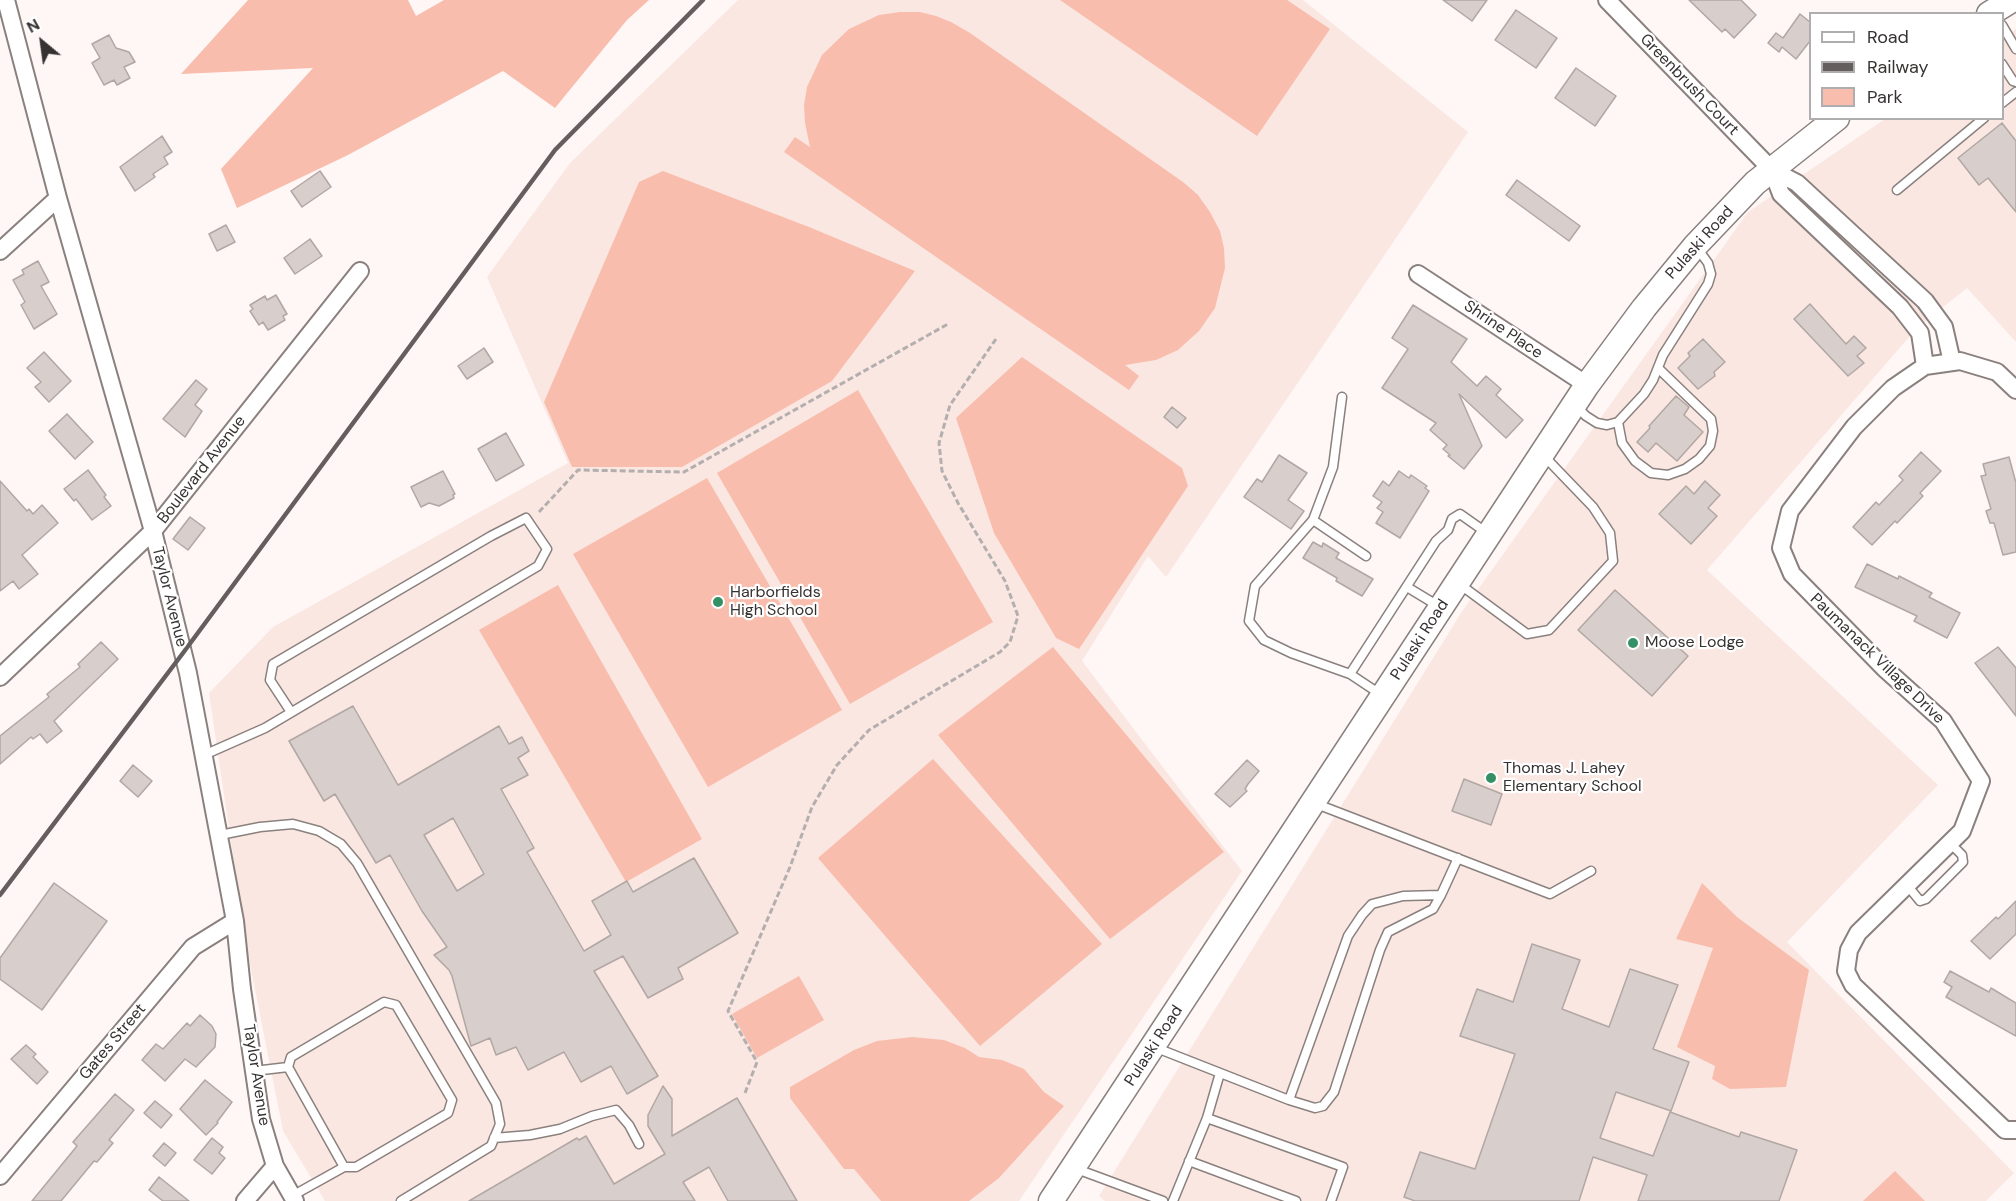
<!DOCTYPE html>
<html>
<head>
<meta charset="utf-8">
<style>
	body { margin:0 }
	#map { position:relative; width:2016px; height:1201px; overflow:hidden; background:#fef7f6; font-family:"DM Sans",sans-serif }
	canvas { display:block }
	.legend { position:absolute; left:1809px; top:12px; width:195px; height:108px; box-sizing:border-box; background:#fff; border:2px solid #afadad; margin:0; padding:8px 10px; list-style:none; font-size:18px; color:#363231 }
	.legend li { display:flex; align-items:center; gap:12px; height:30px }
	.legend b { width:30px; border:2px solid #afadad }
	.north { position:absolute; left:12px; top:12px; width:60px; height:60px; -webkit-text-stroke:4px #fff; paint-order:stroke; rotate:331deg; font-size:16px; font-weight:700; line-height:24px; text-align:center; color:#363231 }
	.north::after { content:''; display:block; margin:auto; width:21px; height:27px; background:#363231; clip-path:polygon(50% 0,100% 100%,50% 72%,0 100%) }
</style>
</head>
<body>
<div id="map">
<canvas width="2016" height="1201"></canvas>
<ul class="legend">
<li><b style="height:8px;background:#fff"></b>Road</li>
<li><b style="height:8px;background:#645f5e"></b>Railway</li>
<li><b style="height:16px;background:#f9bdad"></b>Park</li>
</ul>
<div class="north">N</div>
</div>
<script>
const context = document.querySelector('canvas').getContext('2d');
context.lineJoin = 'round';
function fillPath(path, color) { context.fillStyle = color; context.fill(path, 'evenodd'); }
const poly = rows => new Path2D(rows.map(r => 'M' + r).join(''));
function stroke(path, color, width, dash) { context.strokeStyle = color; context.lineWidth = width; context.lineCap = dash ? 'butt' : 'round'; context.setLineDash(dash || []); context.stroke(path); }
function write(font, color, halo, rows, align = 'center') {
  context.font = font + ' "DM Sans",sans-serif'; context.lineWidth = 4.5; context.setLineDash([]); context.textBaseline = 'middle'; context.strokeStyle = halo; context.fillStyle = color; for (const [text, x, y, turn = 0] of rows) {
    context.save(); context.translate(x, y); context.rotate((+turn || 0) * Math.PI / 180); context.textAlign = isNaN(turn) ? turn : align; if (halo) context.strokeText(text, 0, 0); context.fillText(text, 0, 0); context.restore();
  }
}
const built = poly([
	[738,0,1303,0,1468,132,1166,577,1148,556,1082,661,1242,871,1019,1201,325,1201,283,1131,246,944,209,693,273,627,568,463,487,277,570,163],
	[2016,29,2016,342,1967,288,1917,328,1707,570,1938,785,1787,942,2014,1173,1986,1201,1105,1201,1099,1196,1461,613,1748,212,1885,119,2002,118,2003,38]
]);
const green = poly([
	[248,0,408,0,416,16,444,0,649,0,627,20,555,108,503,71,348,155,237,208,221,169,313,68,181,74],
	[1060,0,1287,0,1330,29,1257,136],
	[900,12,920,12,936,16,951,22,970,33,1183,182,1198,195,1210,212,1220,231,1224,248,1225,268,1215,308,1199,331,1178,350,1156,360,1125,365,1139,376,1129,390,784,152,795,137,810,147,805,123,804,105,807,87,822,55,849,29,879,15],
	[663,171,809,227,915,271,832,381,682,467,572,467,544,402,639,182],
	[1022,357,1182,468,1188,486,1079,649,1056,638,994,533,956,418],
	[858,390,993,622,850,704,717,473],
	[707,478,842,710,708,787,573,554],
	[558,585,702,839,626,882,479,630],
	[1053,647,1224,852,1110,939,938,735],
	[933,759,1102,944,980,1046,818,858],
	[1702,883,1737,917,1809,970,1786,1087,1730,1089,1712,1079,1715,1066,1677,1047,1713,948,1676,939],
	[799,976,824,1020,757,1058,732,1014],
	[912,1037,944,1040,965,1048,979,1057,1002,1060,1024,1069,1044,1092,1064,1106,999,1178,969,1201,881,1201,854,1169,844,1169,790,1098,790,1087,854,1050,877,1041],
	[1895,1171,1925,1201,1863,1201]
]);
const building = poly([
	[1443,0,1487,0,1472,21,1443,0],
	[1689,0,1741,0,1756,15,1734,38,1725,29,1722,32,1689,0],
	[1516,10,1557,38,1536,68,1495,40,1516,10],
	[1800,14,1810,22,1810,41,1796,59,1782,47,1779,52,1768,43,1776,33,1783,38,1800,14],
	[109,35,116,48,129,52,135,62,124,67,130,78,117,85,114,80,104,85,92,63,100,58,92,44,109,35],
	[1576,68,1616,96,1595,126,1555,98,1576,68],
	[2002,123,2016,141,2016,212,1988,178,1979,185,1958,158,2002,123],
	[162,136,172,152,164,157,168,164,153,174,155,177,135,191,120,167,162,136],
	[320,171,331,187,302,207,291,191,320,171],
	[1517,180,1580,226,1569,241,1506,195,1517,180],
	[226,225,235,242,217,251,209,234,226,225],
	[310,239,322,256,295,274,284,258,310,239],
	[38,261,49,282,41,286,57,314,34,329,21,305,25,302,13,280,24,274,22,270,38,261],
	[276,295,287,314,283,316,285,320,268,330,263,322,259,325,250,311,253,309,250,305,265,296,267,300,276,295],
	[1810,304,1846,344,1854,336,1866,348,1857,356,1864,363,1848,376,1794,319,1810,304],
	[1413,305,1467,339,1451,362,1477,386,1486,376,1501,389,1496,395,1523,420,1506,438,1459,394,1482,446,1464,469,1448,456,1450,455,1443,449,1447,445,1430,430,1436,423,1382,388,1408,349,1392,338,1413,305],
	[1703,339,1725,362,1714,372,1715,376,1698,389,1678,368,1690,356,1688,353,1703,339],
	[484,348,493,362,467,379,458,366,484,348],
	[44,352,71,381,49,402,35,387,41,382,27,368,44,352],
	[196,380,207,389,195,405,202,411,185,437,163,419,196,380],
	[1676,396,1689,407,1684,415,1703,432,1677,461,1656,443,1648,452,1637,442,1650,428,1649,426,1676,396],
	[1172,407,1186,418,1177,428,1164,417,1172,407],
	[67,414,93,442,75,459,49,431,67,414],
	[506,433,524,465,496,481,478,449,506,433],
	[1921,452,1941,471,1920,493,1923,496,1897,523,1895,521,1872,545,1853,527,1876,502,1879,505,1903,480,1899,476,1921,452],
	[1279,455,1307,473,1288,500,1304,511,1291,529,1244,497,1257,479,1262,482,1279,455],
	[2009,457,2016,483,2016,552,2003,555,1994,523,1990,523,1986,511,1991,509,1981,476,1986,475,1983,464,2009,457],
	[88,470,106,495,104,497,111,506,92,520,76,499,74,501,64,489,88,470],
	[443,471,455,494,453,495,454,498,439,506,429,503,421,507,411,487,443,471],
	[1399,471,1409,478,1411,475,1427,486,1425,488,1429,491,1400,538,1376,523,1383,512,1377,508,1382,502,1373,496,1383,481,1389,486,1399,471],
	[0,481,27,511,29,509,33,514,42,505,58,523,22,555,38,574,19,589,13,581,0,591,0,481],
	[1705,481,1720,495,1708,508,1717,516,1691,544,1659,514,1686,486,1694,494,1705,481],
	[190,517,205,528,188,550,173,539,190,517],
	[1313,542,1322,547,1323,543,1339,553,1336,558,1373,579,1362,596,1336,581,1337,578,1303,558,1313,542],
	[1867,564,1898,579,1899,576,1932,593,1929,597,1960,613,1947,638,1914,621,1917,616,1855,587,1867,564],
	[1615,590,1688,656,1652,696,1578,630,1615,590],
	[101,642,118,659,54,721,62,731,47,743,40,734,33,739,31,737,0,764,0,736,49,697,47,694,80,667,78,664,101,642],
	[1998,647,2016,668,2016,716,1975,663,1998,647],
	[353,706,398,785,499,726,509,744,522,737,529,751,518,758,528,775,501,789,534,848,527,852,584,951,611,935,592,901,627,881,633,892,694,858,738,933,678,968,683,979,648,998,623,956,594,971,658,1076,627,1094,611,1066,581,1082,564,1052,528,1070,516,1047,496,1055,490,1038,471,1046,452,976,449,970,434,955,447,947,422,911,390,855,376,863,335,794,324,801,289,741,353,706],
	[453,818,484,874,457,891,424,835,453,818],
	[1247,760,1259,771,1248,784,1245,789,1247,791,1230,807,1215,794,1247,760],
	[133,765,152,781,138,797,120,781,133,765],
	[1464,779,1502,794,1491,825,1452,811,1464,779],
	[54,883,107,921,42,1010,0,979,0,958,54,883],
	[2016,901,2016,934,1990,959,1971,941,1996,917,1998,919,2016,901],
	[1532,944,1580,960,1562,1009,1609,1027,1630,969,1678,985,1653,1049,1689,1062,1671,1111,1616,1092,1600,1138,1653,1156,1670,1112,1739,1137,1741,1132,1797,1150,1779,1201,1638,1201,1647,1175,1593,1157,1579,1201,1415,1201,1404,1197,1420,1152,1475,1169,1515,1054,1460,1036,1477,989,1513,1002,1532,944],
	[1950,971,1989,992,1991,988,2016,1003,2016,1036,1946,997,1952,987,1944,982,1950,971],
	[200,1015,212,1026,216,1034,215,1047,196,1067,185,1059,165,1081,142,1060,156,1044,163,1049,187,1023,190,1026,200,1015],
	[26,1045,36,1054,33,1057,48,1072,37,1084,11,1059,26,1045],
	[205,1080,232,1102,217,1122,218,1123,206,1135,180,1109,205,1080],
	[663,1086,672,1099,672,1136,737,1098,797,1201,728,1201,709,1167,683,1182,695,1201,469,1201,577,1138,579,1140,586,1136,614,1184,665,1154,648,1126,648,1115,663,1086],
	[115,1094,134,1110,109,1140,113,1143,97,1162,94,1161,61,1201,32,1201,77,1146,73,1142,115,1094],
	[155,1101,172,1115,161,1128,144,1113,155,1101],
	[212,1138,223,1147,219,1153,225,1158,212,1174,194,1160,212,1138],
	[164,1143,176,1153,165,1166,153,1156,164,1143],
	[159,1177,189,1201,163,1201,149,1190,159,1177]
]);
const path = poly([
	[539,512,578,470,684,472,948,324],
	[745,1093,757,1062,728,1011,790,867,812,807,837,765,869,730,1000,652,1010,642,1018,616,1005,581,958,503,942,471,939,443,950,405,996,339]
]);
const lane = poly([
	[2002,25,2016,49],
	[2002,64,2013,81,2016,82],
	[2002,103,2016,92],
	[1897,190,1984,118],
	[1342,397,1333,467,1313,520,1255,586,1249,621,1264,640,1291,653,1350,674],
	[1575,405,1586,416,1597,423,1607,425,1618,422,1644,394,1653,380,1663,355,1708,284,1711,274,1708,263,1697,248],
	[1618,422,1622,443,1635,461,1651,473,1668,475,1685,469,1699,459,1710,446,1713,431,1711,419,1658,368],
	[1313,520,1366,556],
	[1458,583,1527,634,1549,630,1613,561,1610,533,1593,507,1544,456],
	[1407,587,1440,607],
	[1380,694,1350,674,1436,541,1448,530,1452,519,1460,514,1487,533],
	[204,755,265,728,538,566,547,549,526,518,491,536,273,664,270,680,291,712],
	[1314,803,1550,894,1591,871],
	[220,835,260,827,293,824,319,831,341,844,357,863,496,1103,500,1124,491,1146,401,1201],
	[1907,885,1920,901,1926,899,1963,862,1962,855,1950,843],
	[1154,1047,1289,1100,1348,936,1362,915,1372,904,1403,896,1441,895,1458,858],
	[254,1071,288,1067],
	[1289,1100,1315,1108,1323,1106,1334,1092,1380,950,1388,932,1433,909,1441,895],
	[1207,1118,1343,1167,1331,1201],
	[494,1138,530,1135,560,1129,592,1116,616,1110,629,1125,639,1144],
	[1189,1161,1296,1201],
	[1074,1168,1163,1201],
	[292,1196,344,1167,356,1167,448,1113,452,1100,396,1005,384,1002,291,1057,288,1067,344,1167],
	[1173,1201,1207,1118,1220,1073]
]);
const street = poly([
	[6,0,58,198,153,531,188,673,235,921,242,989,261,1119,275,1166,295,1201],
	[1607,0,1772,170,1797,183,1925,301,1944,327,1952,362],
	[1772,170,1781,194,1900,307,1920,333,1925,366],
	[0,251,58,198],
	[1418,274,1587,385],
	[2016,390,1997,372,1960,361,1925,366,1893,388,1854,427,1790,511,1781,548,1792,574,1884,668,1943,721,1981,781,1962,831,1858,933,1849,950,1846,971,1853,985,2005,1130,2016,1130],
	[0,677,153,531,360,271],
	[0,1176,193,947,235,921],
	[245,1201,275,1166]
]);
const secondary = poly([
	[1989,14,2012,0],
	[1051,1201,1587,385,1644,308,1695,246,1755,183,1837,118]
]);
const rail = poly([
	[0,895,183,653,555,150,703,0]
]);
const markers = [
	[718,602,6,"#369066"],
	[1633,643,6,"#369066"],
	[1491,778,6,"#369066"]
];
const streetNames = [
	["Greenbrush Court",1689,85,46],
	["Pulaski Road",1700,243,-48],
	["Shrine Place",1503,330,34],
	["Boulevard Avenue",202,470,-52],
	["Taylor Avenue",169,597,76],
	["Pulaski Road",1420,640,-57],
	["Paumanack Village Drive",1877,659,44],
	["Gates Street",113,1042,-50],
	["Pulaski Road",1154,1046,-57],
	["Taylor Avenue",256,1075,81]
];
const poiNames = [
	["Harborfields",730,593],
	["High School",730,611],
	["Moose Lodge",1645,643],
	["Thomas J. Lahey",1503,769],
	["Elementary School",1503,787]
];
fillPath(built, '#fae7e2');
fillPath(green, '#f9bdad');
fillPath(building, '#d8cecb');
stroke(building, '#b1a7a4', 1.5);
stroke(lane, '#8a817e', 11);
stroke(street, '#8a817e', 20);
stroke(secondary, '#8a817e', 27);
stroke(path, '#b4afae', 3, [6, 3]);
stroke(lane, '#fff', 8);
stroke(street, '#fff', 16);
stroke(secondary, '#fff', 24);
stroke(rail, '#645f5e', 4.5);
for (const [x, y, r, color] of markers) { const dot = new Path2D(); dot.arc(x, y, r, 0, 2 * Math.PI); context.fillStyle = color; context.fill(dot); stroke(dot, '#fff', 2); }
write('16px', '#363231', '#fff', streetNames);
write('16px', '#363231', '#fff', poiNames, 'left');
</script>
</body>
</html>
